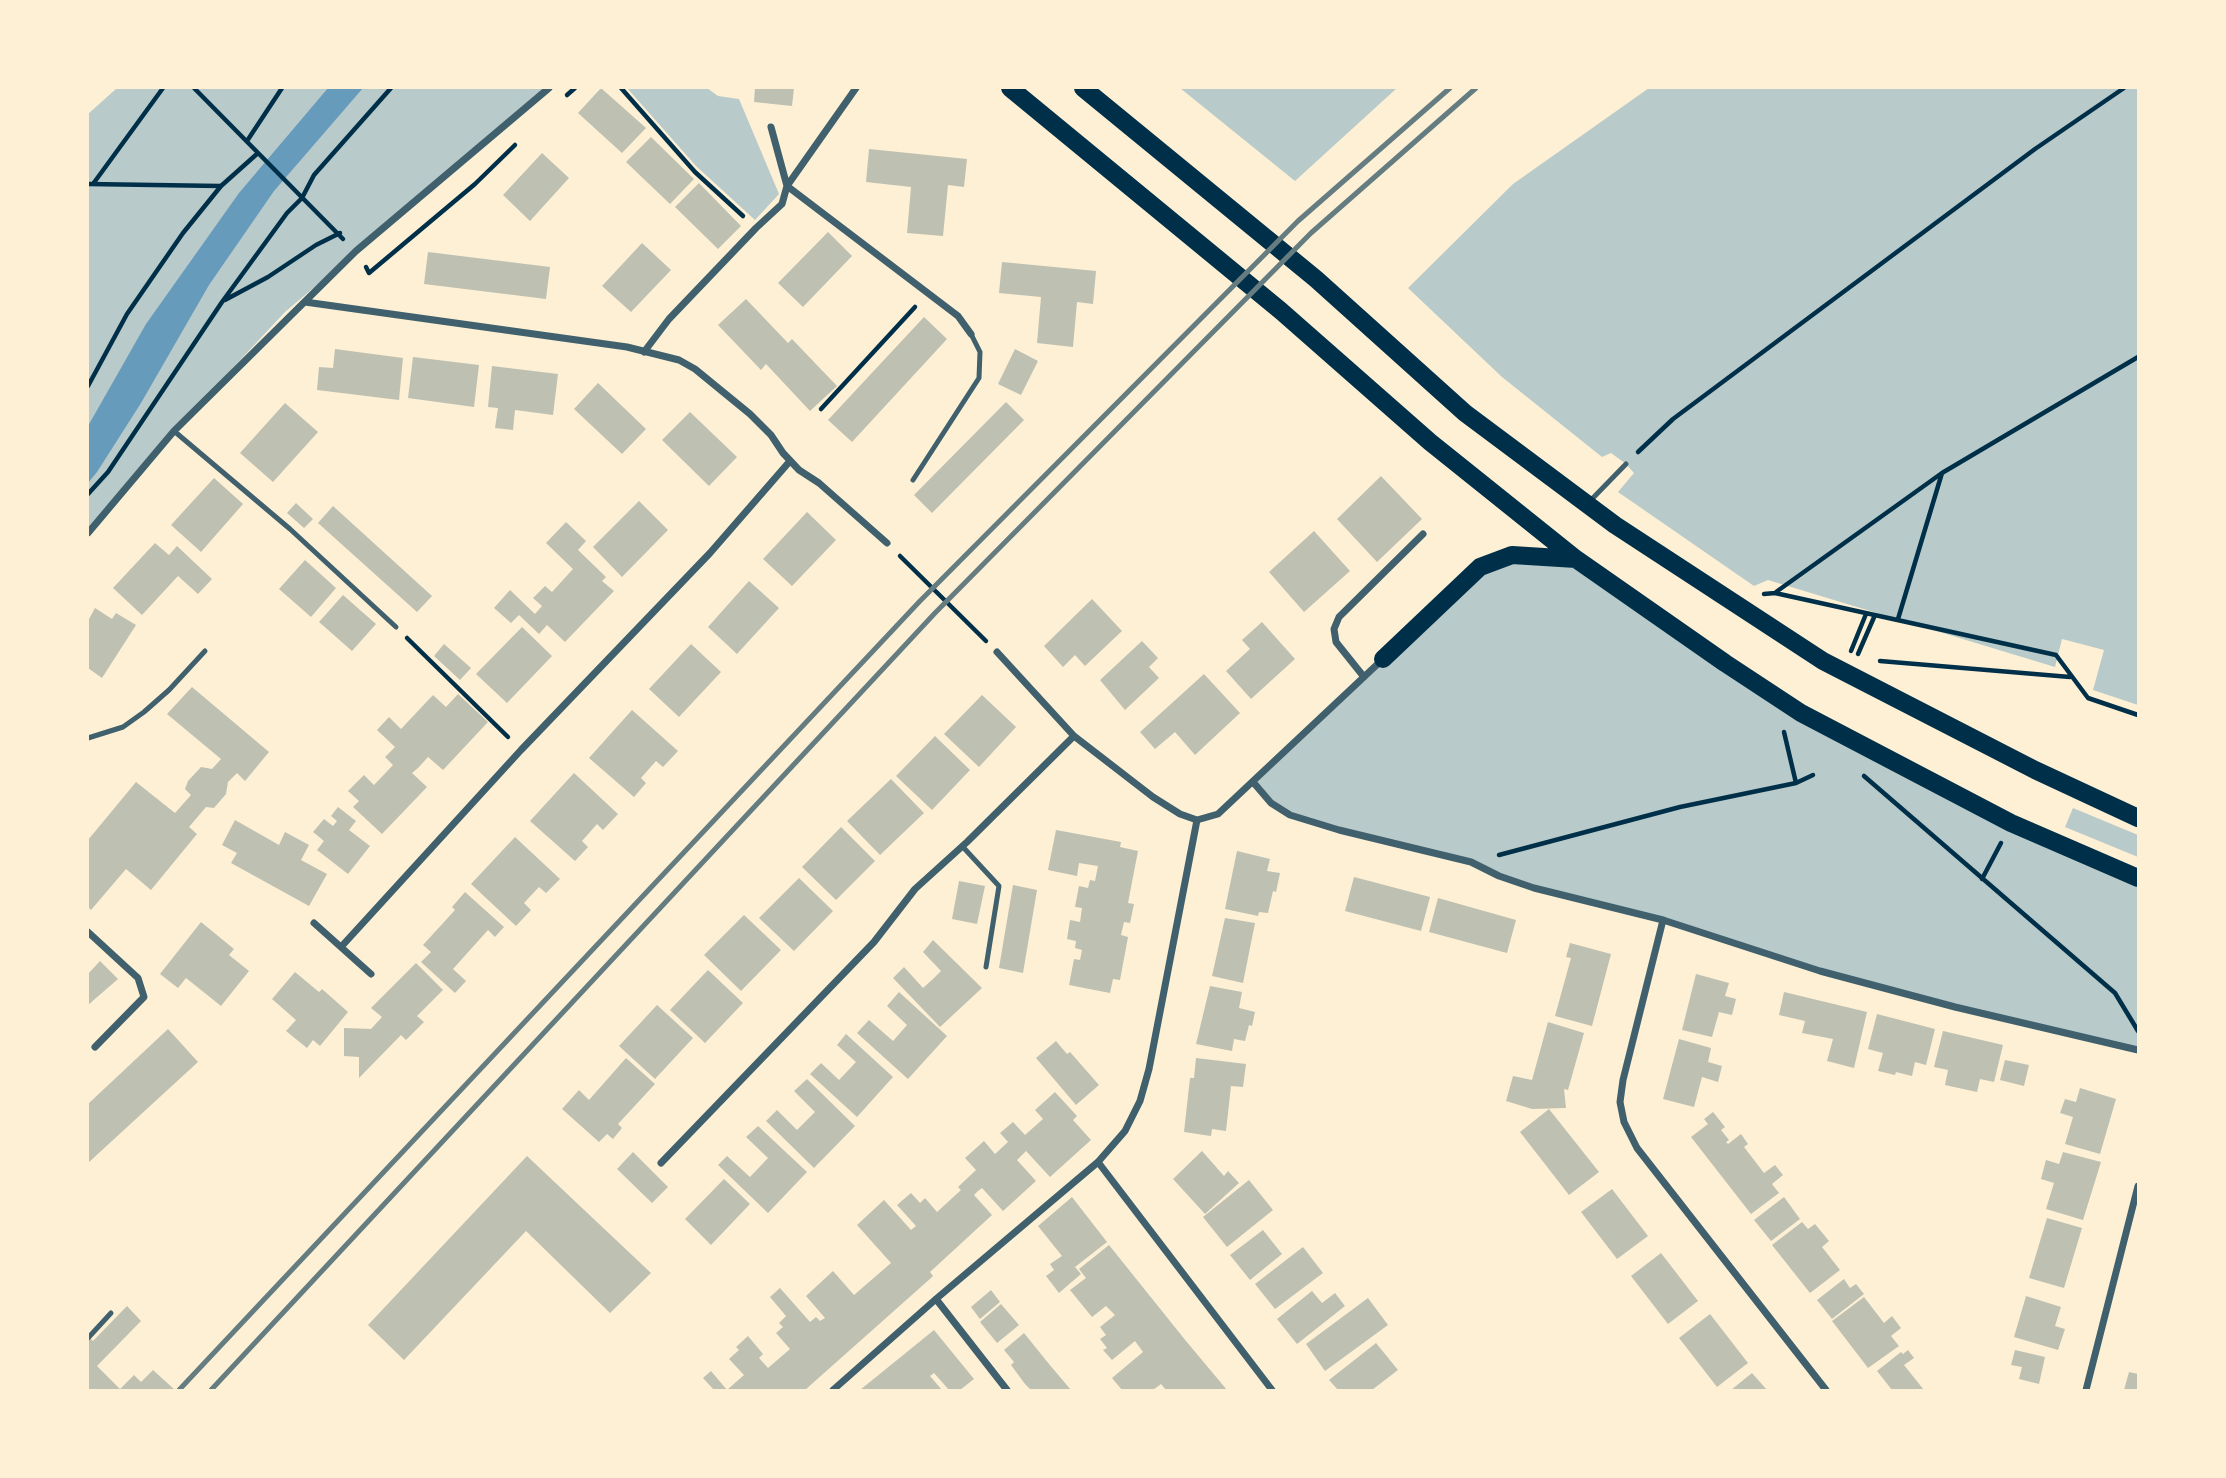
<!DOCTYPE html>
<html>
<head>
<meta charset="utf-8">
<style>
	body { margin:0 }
	#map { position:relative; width:2226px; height:1478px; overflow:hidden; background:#fdf0d5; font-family:"Space Grotesk",sans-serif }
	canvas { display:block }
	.frame { position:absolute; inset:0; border:89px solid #fdf0d5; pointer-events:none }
</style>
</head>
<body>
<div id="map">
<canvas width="2226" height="1478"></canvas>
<div class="frame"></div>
</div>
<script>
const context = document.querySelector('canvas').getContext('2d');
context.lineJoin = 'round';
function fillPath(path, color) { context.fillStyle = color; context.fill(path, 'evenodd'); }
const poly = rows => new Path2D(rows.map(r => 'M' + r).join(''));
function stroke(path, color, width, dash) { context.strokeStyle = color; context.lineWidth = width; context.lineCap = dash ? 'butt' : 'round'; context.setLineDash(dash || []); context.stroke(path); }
const green = poly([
	[117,88,549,88,285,312,174,431,88,533,88,114],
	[627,88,707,88,718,96,739,99,779,194,755,220,696,166],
	[1180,88,1397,88,1295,181],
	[1649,88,2138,88,2138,705,2093,690,2104,650,2062,639,2055,667,1768,580,1754,586,1618,492,1634,473,1626,464,1611,453,1602,457,1502,377,1408,288,1513,184],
	[1512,555,1576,559,1801,713,2138,878,2138,1050,1820,971,1663,920,1534,888,1471,862,1290,815,1271,803,1253,782,1480,567],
	[2073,808,2138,835,2138,857,2065,827]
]);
const water = poly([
	[328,88,363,88,274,191,209,285,141,403,97,472,88,483,88,426,146,324,239,193]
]);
const building = poly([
	[601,88,646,128,622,153,578,113],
	[755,88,794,88,792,106,754,102],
	[651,137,694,179,670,204,626,162],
	[869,149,967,159,964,187,948,185,943,236,907,233,911,187,866,182],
	[542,153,569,178,530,221,503,195],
	[699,183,741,226,718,249,675,207],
	[828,232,852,256,803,307,778,283],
	[642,243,671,270,631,312,602,286],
	[428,252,550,267,546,299,424,284],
	[1002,262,1096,271,1093,304,1077,302,1073,347,1037,343,1041,297,999,293],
	[746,299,788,343,792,339,837,386,810,411,766,364,761,370,718,325],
	[924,317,947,339,852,442,828,420],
	[335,349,403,358,399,400,317,390,319,367,333,368],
	[1015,349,1038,361,1021,395,998,384],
	[413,357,479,365,474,407,408,398],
	[492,366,558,374,553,415,515,410,513,430,495,428,498,408,488,407],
	[598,383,646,429,622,454,574,409],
	[1006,402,1024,420,932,513,914,495],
	[285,403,318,432,273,482,240,453],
	[690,412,737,457,709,486,662,440],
	[1381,476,1422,519,1377,562,1337,519],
	[214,478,243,504,201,552,171,525],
	[639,501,668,530,622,577,593,547],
	[296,503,313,519,304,528,287,513],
	[333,506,432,596,417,612,318,523],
	[807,512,836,540,792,586,763,559],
	[566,522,586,541,578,550,606,577,602,581,614,591,565,642,547,625,539,634,519,615,511,623,494,608,510,590,535,614,542,606,533,598,545,586,552,592,573,569,546,543],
	[1314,531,1350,571,1304,612,1269,572],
	[155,543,169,555,177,546,212,579,198,594,178,576,142,615,113,588],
	[305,560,336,588,311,617,279,589],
	[749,581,779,608,737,654,708,627],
	[343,595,376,624,352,651,319,622],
	[1092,599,1122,631,1085,666,1075,655,1063,667,1044,646],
	[95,608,112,619,116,613,136,625,102,678,88,668,88,621],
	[1262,622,1295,659,1251,699,1226,671,1250,649,1242,640],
	[522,627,552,656,507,703,476,674],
	[1142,641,1158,658,1149,667,1159,678,1125,710,1100,680],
	[444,644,471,668,460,680,434,656],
	[691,644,721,672,679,717,649,689],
	[1204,674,1240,713,1195,755,1175,732,1155,749,1140,732],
	[192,687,269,752,245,781,237,773,228,782,226,794,214,808,206,807,189,827,197,834,151,890,126,869,91,910,88,907,88,840,136,782,175,813,191,795,185,789,188,781,201,767,212,769,221,759,167,714],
	[458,694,488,722,443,770,428,757,418,768,412,773,427,787,382,834,353,807,359,801,348,791,364,775,374,785,393,765,385,757,395,747,377,730,389,717,401,729,433,695,446,707],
	[982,695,1016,727,979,767,944,734],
	[632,710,678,751,663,767,656,761,641,778,646,783,634,797,589,758],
	[935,736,970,770,932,810,896,776],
	[574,773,618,814,603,830,597,824,590,832,582,841,588,847,575,861,530,821],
	[891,779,924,813,880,855,847,821],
	[338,807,356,821,349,830,370,846,348,874,317,850,324,841,313,832,324,819,333,826,337,821,331,816],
	[235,820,279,845,285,832,309,845,301,860,327,874,309,906,231,863,237,853,222,845],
	[841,827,875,861,836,900,802,867],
	[1056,830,1121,842,1120,847,1138,851,1128,903,1134,904,1130,923,1124,922,1121,935,1128,937,1120,980,1113,979,1110,993,1069,985,1074,959,1080,960,1082,950,1075,948,1076,941,1067,939,1070,920,1080,922,1082,908,1075,907,1079,886,1088,888,1090,880,1095,881,1098,866,1079,863,1077,876,1048,870],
	[515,837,560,879,546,893,539,887,524,903,531,910,516,926,471,884],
	[1237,851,1270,859,1267,871,1280,873,1276,892,1273,891,1268,913,1259,912,1258,916,1225,909],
	[1354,877,1430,897,1421,931,1345,911],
	[799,878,833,911,794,951,759,918],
	[959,881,985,886,977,924,952,919],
	[1013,885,1037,890,1023,973,999,968],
	[465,892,504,927,495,937,488,930,453,969,466,981,455,993,421,962,431,952,423,945,455,910,452,907],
	[1438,898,1516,920,1507,953,1429,932],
	[744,915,781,950,741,991,704,955],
	[1225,918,1255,923,1243,983,1212,976],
	[201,922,234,949,229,955,249,971,221,1006,186,978,178,988,160,974],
	[933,940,982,988,940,1027,893,978,904,967,923,988,933,979,941,971,923,952],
	[1570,943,1611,954,1592,1026,1555,1016,1571,958,1566,957],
	[100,961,118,979,88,1005,88,974],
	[416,963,443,990,417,1016,424,1022,406,1040,401,1035,359,1078,359,1057,344,1056,344,1028,371,1029,382,1017,371,1008],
	[708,970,743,1003,705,1043,670,1010],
	[295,972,319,992,322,989,348,1012,320,1046,313,1040,307,1048,286,1031,296,1020,272,999],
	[1696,974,1729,983,1725,996,1736,999,1732,1015,1719,1012,1712,1037,1682,1030],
	[1210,986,1242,992,1239,1008,1255,1012,1252,1026,1249,1025,1245,1041,1234,1039,1232,1051,1196,1044],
	[899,992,947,1036,908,1079,857,1033,869,1020,893,1041,907,1025,887,1006],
	[1784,992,1867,1012,1854,1068,1827,1061,1833,1039,1802,1033,1805,1021,1779,1015],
	[657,1005,693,1038,655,1079,619,1046],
	[1877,1014,1935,1029,1926,1065,1915,1062,1912,1076,1896,1072,1895,1075,1878,1071,1883,1053,1868,1049],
	[1548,1022,1584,1033,1568,1090,1564,1089,1566,1108,1532,1109,1506,1101,1513,1076,1532,1080],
	[168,1029,198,1062,88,1163,88,1104],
	[1943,1031,2003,1045,1994,1082,1980,1079,1977,1092,1945,1085,1948,1070,1934,1067],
	[846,1034,893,1077,857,1117,810,1074,821,1063,839,1080,856,1062,837,1045],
	[1679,1039,1711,1048,1708,1062,1722,1066,1718,1082,1702,1077,1694,1107,1663,1099],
	[1056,1041,1067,1054,1070,1052,1099,1085,1076,1105,1036,1058],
	[626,1058,655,1084,618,1124,622,1128,613,1139,607,1134,599,1142,562,1109,579,1090,589,1100],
	[1196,1058,1246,1064,1243,1087,1231,1086,1226,1131,1212,1129,1211,1136,1184,1132,1190,1078,1194,1078],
	[2005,1060,2029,1065,2024,1086,2000,1080],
	[807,1079,855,1126,814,1168,766,1121,777,1110,797,1130,815,1112,794,1091],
	[2080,1088,2116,1099,2100,1154,2065,1144,2073,1117,2060,1113,2065,1099,2076,1102],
	[1055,1092,1077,1116,1073,1120,1091,1140,1050,1177,1026,1151,1017,1160,1036,1181,1003,1211,982,1188,978,1191,974,1195,992,1215,930,1272,933,1276,931,1278,805,1390,714,1390,703,1378,711,1371,727,1390,744,1375,729,1359,739,1350,736,1347,748,1336,763,1354,759,1358,768,1368,790,1349,776,1333,783,1327,779,1323,786,1316,770,1297,780,1288,810,1322,816,1317,820,1321,825,1318,806,1296,833,1271,854,1295,891,1263,857,1225,884,1200,911,1230,916,1226,897,1205,911,1193,920,1203,925,1198,937,1212,961,1190,958,1187,976,1170,965,1158,984,1141,995,1154,1008,1142,1000,1133,1013,1122,1025,1135,1043,1119,1035,1110],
	[1549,1109,1599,1172,1569,1195,1520,1132],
	[1713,1112,1725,1127,1721,1130,1729,1140,1726,1142,1728,1144,1741,1134,1748,1144,1744,1147,1764,1173,1775,1165,1783,1175,1772,1184,1779,1193,1751,1214,1691,1137,1708,1124,1704,1119],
	[758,1126,807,1172,768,1213,718,1165,727,1156,750,1177,768,1158,746,1137],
	[1202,1151,1224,1176,1228,1171,1239,1183,1205,1214,1173,1179],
	[633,1152,668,1187,652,1203,617,1169],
	[2063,1152,2101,1162,2083,1220,2046,1209,2054,1183,2041,1179,2046,1160,2059,1164],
	[527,1156,651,1273,610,1313,526,1231,404,1360,368,1325],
	[724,1179,750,1204,711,1245,685,1219],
	[1249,1180,1273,1210,1227,1247,1203,1217],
	[1612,1189,1648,1236,1617,1259,1581,1212],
	[1072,1197,1107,1242,1075,1267,1081,1274,1059,1293,1046,1276,1054,1270,1050,1264,1062,1256,1038,1226],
	[1784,1197,1800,1219,1771,1241,1754,1220],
	[2047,1218,2082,1228,2064,1288,2029,1278],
	[1802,1222,1808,1229,1815,1224,1829,1241,1822,1247,1840,1270,1810,1293,1772,1245],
	[1263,1230,1282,1254,1250,1280,1230,1255],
	[1109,1245,1186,1341,1227,1390,1166,1390,1161,1384,1153,1390,1122,1390,1112,1378,1143,1352,1135,1341,1112,1360,1103,1350,1107,1348,1100,1339,1106,1335,1100,1327,1115,1315,1106,1306,1092,1317,1070,1290,1086,1278,1079,1269],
	[1303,1247,1323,1273,1275,1309,1255,1284],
	[1661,1253,1698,1301,1668,1324,1631,1276],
	[1844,1279,1850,1288,1856,1284,1864,1294,1832,1319,1817,1300],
	[991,1290,1000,1302,980,1319,971,1307],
	[1312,1291,1322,1303,1335,1293,1345,1306,1297,1344,1277,1319],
	[2026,1296,2061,1307,2055,1326,2065,1329,2058,1350,2014,1337],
	[1864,1297,1884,1323,1892,1316,1901,1328,1891,1336,1899,1346,1868,1368,1832,1321],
	[1368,1298,1388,1325,1325,1371,1306,1344],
	[1001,1304,1019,1325,997,1343,980,1322],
	[127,1306,141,1321,97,1366,120,1389,134,1375,141,1382,153,1370,175,1390,88,1390,88,1336,93,1341],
	[1710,1314,1748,1363,1717,1387,1679,1338],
	[934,1330,974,1379,960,1390,949,1390,934,1373,930,1376,942,1390,860,1390],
	[1024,1333,1049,1364,1071,1390,1031,1390,1025,1384,1011,1365,1014,1362,1004,1350],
	[1376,1343,1398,1370,1372,1390,1338,1390,1329,1380],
	[1908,1350,1914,1358,1904,1365,1924,1390,1892,1390,1877,1371,1901,1352,1903,1354],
	[2015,1350,2045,1357,2039,1384,2019,1379,2022,1367,2011,1365],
	[2129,1372,2138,1374,2138,1390,2124,1390],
	[1752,1373,1767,1390,1731,1390]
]);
const path = poly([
	[194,88,343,239],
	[621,88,695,172,743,216],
	[567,95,575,88],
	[247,141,282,88],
	[88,184,220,186],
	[93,184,163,88],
	[366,267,369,273,475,184,515,145],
	[225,300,268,277,316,245,340,233],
	[88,386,127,314,183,233,221,186,258,153],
	[821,409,915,307],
	[1638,452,1673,419,2035,149,2124,88],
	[88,494,108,472,222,302,287,213,302,198,314,175,391,88],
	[900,556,986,641],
	[1776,592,1942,473,2138,357],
	[1764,594,1775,593,2056,655,2088,698,2138,715],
	[1898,619,1942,473],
	[407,638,508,737],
	[1851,651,1866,614],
	[1858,654,1875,615],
	[1880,661,2070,677],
	[1784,732,1796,783],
	[1864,776,2115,993,2138,1031],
	[1499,855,1680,807,1796,783,1813,775],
	[1982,879,2001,843]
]);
const service = poly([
	[174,431,290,529,396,627],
	[913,480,979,378,980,352,971,334],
	[1589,502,1626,464],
	[88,738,123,727,144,712,169,690,205,651],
	[962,846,999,886,986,967],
	[88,1338,111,1313]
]);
const minor = poly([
	[771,127,787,186,958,316,971,334],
	[305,302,627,347,679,360,695,369,750,414,771,435,783,453,799,470,819,483,887,543],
	[644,352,669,319,756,228,782,204,787,186,856,88],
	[88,533,174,431,356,251,549,88],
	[997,652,1074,736,1153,797,1180,814,1197,820],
	[1364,677,1336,642,1334,629,1339,617,1423,534],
	[1253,782,1271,803,1290,815,1339,830,1471,862,1499,876,1534,888,1663,920,1820,971,1955,1007,2138,1050],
	[1197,820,1218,814,1383,659],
	[1663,920,1623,1080,1620,1102,1624,1122,1637,1148,1826,1390],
	[314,923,371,974],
	[88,932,138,978,144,997,95,1047],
	[341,947,521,750,710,553,790,461],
	[1098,1162,1272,1390],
	[661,1163,874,942,915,889,967,842,1074,736],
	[936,1299,1007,1390],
	[833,1390,936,1299,1098,1162,1125,1131,1140,1101,1149,1069,1197,820],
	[2086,1390,2138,1186]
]);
const primary = poly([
	[1010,88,1281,311,1430,442,1576,559,1725,663,1801,713,2011,823,2138,878],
	[1083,88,1316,279,1465,413,1615,525,1823,661,2035,770,2138,818],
	[1383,659,1480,567,1512,555,1576,559]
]);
const rail = poly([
	[179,1390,920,601,1298,221,1450,88],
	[211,1390,935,613,1311,233,1476,88]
]);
fillPath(green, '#b9caca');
fillPath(water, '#669bbc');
fillPath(building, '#bec0b2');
stroke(path, '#003049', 4.5);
stroke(service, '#3f606c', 5);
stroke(minor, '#3f606c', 7);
stroke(primary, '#003049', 18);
stroke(rail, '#657d81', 5);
</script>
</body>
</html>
